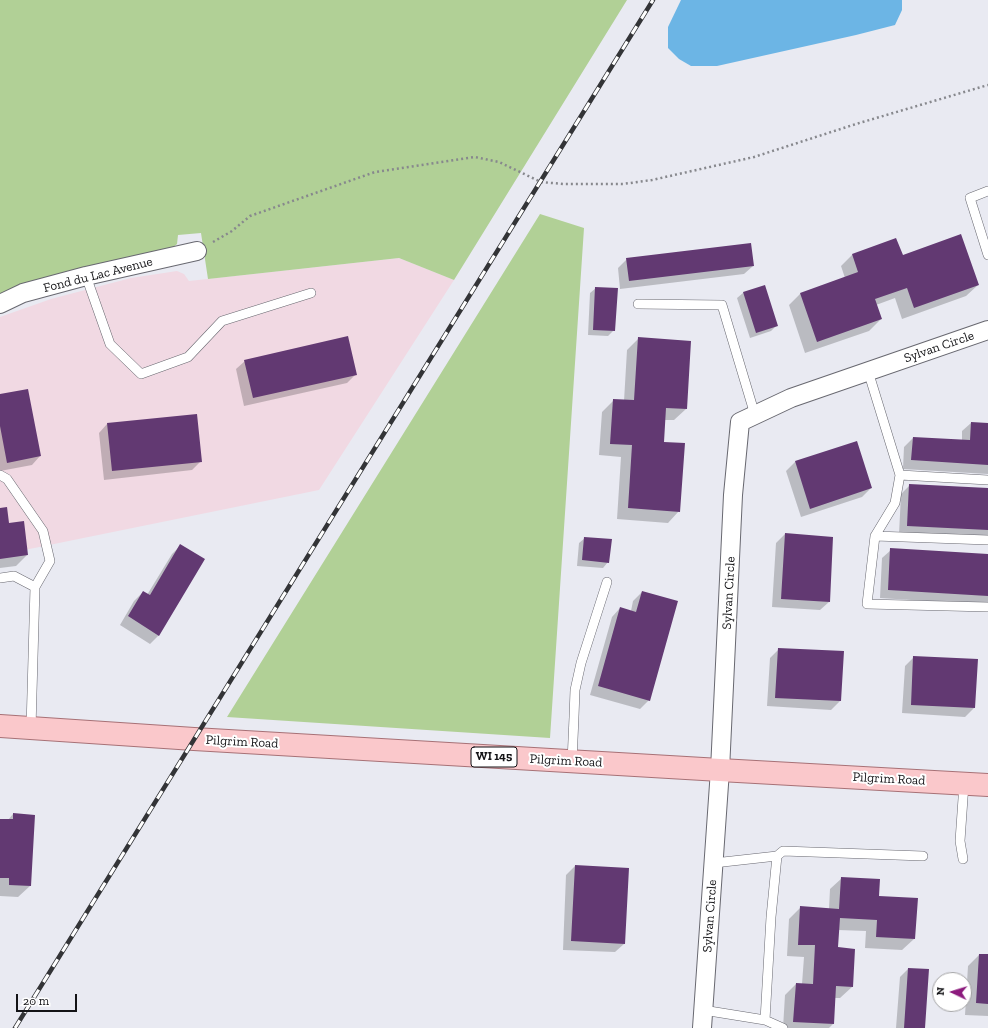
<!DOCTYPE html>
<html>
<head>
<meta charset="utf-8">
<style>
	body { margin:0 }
	#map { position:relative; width:988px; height:1028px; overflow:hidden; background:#e9eaf2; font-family:"Zilla Slab",serif }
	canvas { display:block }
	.north { position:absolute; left:932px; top:972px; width:40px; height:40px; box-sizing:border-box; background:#fff; border:1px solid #a1a1a2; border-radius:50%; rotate:274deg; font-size:11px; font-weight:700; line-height:16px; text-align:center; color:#131316 }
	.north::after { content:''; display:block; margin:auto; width:14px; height:18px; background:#8c1a7d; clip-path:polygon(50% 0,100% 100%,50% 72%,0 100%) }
	.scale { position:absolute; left:16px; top:994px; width:61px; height:18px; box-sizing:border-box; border:2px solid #131316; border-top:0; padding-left:5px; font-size:12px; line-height:14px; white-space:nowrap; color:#131316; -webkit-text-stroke:3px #fff; paint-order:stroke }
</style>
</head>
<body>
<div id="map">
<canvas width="988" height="1028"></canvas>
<div class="north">N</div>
<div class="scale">20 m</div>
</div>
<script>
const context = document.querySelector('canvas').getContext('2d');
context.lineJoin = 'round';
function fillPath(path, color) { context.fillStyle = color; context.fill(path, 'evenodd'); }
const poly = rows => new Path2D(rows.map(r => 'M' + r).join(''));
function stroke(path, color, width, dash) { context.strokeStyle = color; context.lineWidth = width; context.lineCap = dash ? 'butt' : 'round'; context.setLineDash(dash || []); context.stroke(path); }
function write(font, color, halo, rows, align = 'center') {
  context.font = font + ' "Zilla Slab",serif'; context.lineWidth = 4; context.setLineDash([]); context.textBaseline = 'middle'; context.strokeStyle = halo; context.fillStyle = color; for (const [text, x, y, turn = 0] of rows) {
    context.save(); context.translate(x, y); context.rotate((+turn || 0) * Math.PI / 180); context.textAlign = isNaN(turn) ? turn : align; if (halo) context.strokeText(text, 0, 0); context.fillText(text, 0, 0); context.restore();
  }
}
const industrial = poly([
	[399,258,454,280,319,490,0,555,0,317,51,299,131,278,177,271,184,274,189,281]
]);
const green = poly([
	[0,0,627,0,454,280,399,258,208,279,201,233,178,235,177,244,170,250,0,294],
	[540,214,584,228,550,738,227,717]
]);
const water = poly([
	[681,0,902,0,902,10,895,25,856,35,717,66,691,66,679,59,668,48,668,27]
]);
const shadow = poly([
	[896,239,902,256,978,285,966,296,902,319,895,298,876,305,881,319,869,331,805,353,789,305,800,294,845,278,841,266,852,255],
	[627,259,753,266,744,274,620,289,618,268],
	[764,286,777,325,771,331,750,338,737,298,743,293],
	[596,288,614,330,608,336,588,335,590,293],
	[639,338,686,409,674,420,664,420,663,443,679,511,668,523,617,519,621,457,599,455,602,412,614,400,624,401,627,350],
	[245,361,356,374,347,383,244,406,236,369],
	[0,395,40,456,32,465,0,471],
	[971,423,988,424,988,474,903,469,904,447,913,438,962,441,962,431],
	[107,424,201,461,192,470,104,480,99,433],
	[856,442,871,488,862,497,801,517,786,471,795,462],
	[910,485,988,489,988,539,899,534,901,494],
	[0,509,27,555,16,566,0,568],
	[785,534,829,602,820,610,772,607,776,543],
	[585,538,608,562,603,568,577,566,579,543],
	[181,545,159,635,150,644,120,625,134,601,143,592,147,595,172,554],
	[891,550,988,555,988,605,880,598,882,558],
	[642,592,649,700,640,709,590,695,612,617,620,608,631,611,633,601],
	[779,649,843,652,840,701,831,710,767,706,770,658],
	[914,657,974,708,965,717,902,713,905,666],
	[13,814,30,886,18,897,0,896,0,820,8,820],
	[575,866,624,944,615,952,563,950,566,875],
	[842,878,878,897,914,939,902,950,865,948,866,931,838,930,837,948,852,987,840,998,834,998,833,1024,829,1028,783,1028,785,995,796,984,802,984,804,957,787,956,789,919,801,907,829,909,830,889],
	[979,955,988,955,988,1016,965,1015,968,966],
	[908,969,924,1028,896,1028,900,977]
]);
const building = poly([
	[961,234,979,285,914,308,907,288,875,299,882,319,817,342,800,293,858,272,852,254,896,238,903,255],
	[751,243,754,266,629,281,626,258],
	[765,285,778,326,756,333,743,292],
	[595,287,618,288,615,331,593,330],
	[348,336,357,375,253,398,244,360],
	[638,337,691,341,687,409,666,408,664,442,685,443,680,512,628,508,632,445,610,444,613,399,634,400],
	[28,389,41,456,7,463,0,426,0,394],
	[197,414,202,462,112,471,107,423],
	[971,422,988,423,988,465,911,460,913,437,970,440],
	[857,441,872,488,810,509,795,461],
	[909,484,988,488,988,530,907,526],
	[7,507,9,523,24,521,28,555,0,559,0,508],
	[785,533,833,537,830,602,781,599],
	[584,537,612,539,609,563,582,560],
	[180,544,205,559,159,636,128,616,143,591,150,595],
	[890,548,988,554,988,596,888,590],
	[642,591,678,601,650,701,598,686,620,607,636,612],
	[778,648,844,651,841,701,775,698],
	[913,656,978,659,975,708,911,705],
	[13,813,35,815,31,886,9,885,9,878,0,878,0,819,13,819],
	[575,865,629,868,625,944,571,941],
	[841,877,880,879,879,896,918,898,915,939,876,937,877,920,840,918,838,947,855,949,853,987,836,986,834,1024,793,1022,796,983,813,984,815,945,798,945,800,906,839,909],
	[979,954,988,954,988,1004,976,1003],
	[908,968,929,969,925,1028,904,1028]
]);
const path = poly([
	[213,242,232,231,250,216,375,172,475,157,499,162,541,182,563,184,623,184,652,180,754,157,856,124,988,85]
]);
const lane = poly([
	[988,191,970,198,988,255],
	[86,276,110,344,141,374,188,357,222,321,311,293],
	[638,304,722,305,755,415],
	[868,371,900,475,895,503,875,536,867,604,988,607],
	[0,475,7,479,43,531,50,561,35,587],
	[900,475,988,480],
	[875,536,988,540],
	[0,578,14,576,35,587,31,728],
	[572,762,574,717,575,690,581,663,607,582],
	[963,859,960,841,964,784],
	[714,863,777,856,783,851,923,856],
	[703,1010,765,1020,783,1028],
	[765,1020,771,917,777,856]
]);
const street = poly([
	[0,304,23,293,86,276,197,251],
	[702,1028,720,770,733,495,740,422,791,398,988,330]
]);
const primary = poly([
	[0,726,194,739,720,770,988,785]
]);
const rail = poly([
	[15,1028,653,0]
]);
const shields = [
	[494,757,46]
];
const shieldNames = [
	["WI 145",494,757]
];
const streetNames = [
	["Fond du Lac Avenue",98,275,-14],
	["Sylvan Circle",939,347,-19],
	["Sylvan Circle",729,593,-87],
	["Pilgrim Road",242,742,3],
	["Pilgrim Road",566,761,3],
	["Pilgrim Road",889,779,3],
	["Sylvan Circle",710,916,-86]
];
fillPath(industrial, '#f1d9e3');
fillPath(green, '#b1d096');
fillPath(water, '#6cb5e5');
fillPath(shadow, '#0003');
fillPath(building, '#623972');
stroke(lane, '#686870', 10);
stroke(street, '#686870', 20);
stroke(primary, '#a77176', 24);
stroke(path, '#87888d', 2.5, [2, 3]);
stroke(lane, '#fff', 9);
stroke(street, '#fff', 18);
stroke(primary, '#fac8cb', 22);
stroke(rail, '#333437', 4.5);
stroke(rail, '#fff', 3, [9]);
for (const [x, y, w] of shields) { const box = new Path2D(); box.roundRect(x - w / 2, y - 10, w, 20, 3); context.fillStyle = '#fff'; context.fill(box); stroke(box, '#131316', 1); }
write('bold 12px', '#131316', null, shieldNames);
write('13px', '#131316', '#fff', streetNames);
</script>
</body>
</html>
